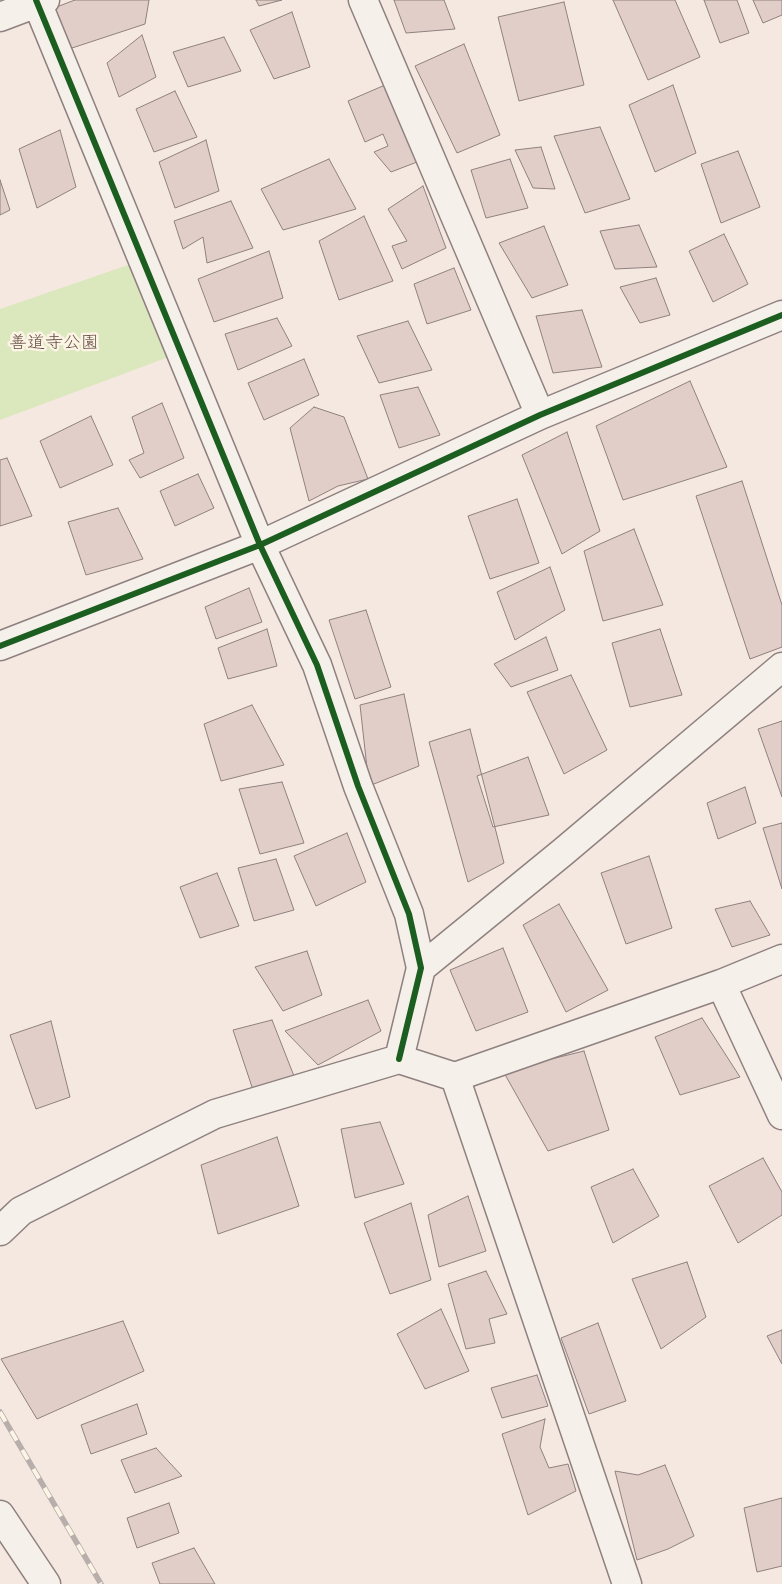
<!DOCTYPE html>
<html>
<head>
<meta charset="utf-8">
<style>
	body { margin:0 }
	canvas { display:block; background:#f5e8e0 }
</style>
</head>
<body>
<canvas width="782" height="1584"></canvas>
<script>
const context = document.querySelector('canvas').getContext('2d');
context.lineJoin = 'round';
function fillPath(path, color) { context.fillStyle = color; context.fill(path, 'evenodd'); }
const poly = rows => new Path2D(rows.map(r => 'M' + r).join(''));
function stroke(path, color, width, dash) { context.strokeStyle = color; context.lineWidth = width; context.lineCap = dash ? 'butt' : 'round'; context.setLineDash(dash || []); context.stroke(path); }
function write(font, color, halo, rows, align = 'center') {
  context.font = font + ' "Indie Flower","Klee One",sans-serif'; context.lineWidth = 5; context.setLineDash([]); context.textBaseline = 'middle'; context.strokeStyle = halo; context.fillStyle = color; for (const [text, x, y, turn = 0] of rows) {
    context.save(); context.translate(x, y); context.rotate((+turn || 0) * Math.PI / 180); context.textAlign = isNaN(turn) ? turn : align; if (halo) context.strokeText(text, 0, 0); context.fillText(text, 0, 0); context.restore();
  }
}
const green = poly([
	[134,263,174,355,0,420,0,309]
]);
const building = poly([
	[75,0,149,0,145,24,69,49,51,9,75,0],
	[256,0,282,0,259,6,256,0],
	[394,0,444,0,455,29,406,33,394,0],
	[613,0,675,0,700,57,648,80,613,0],
	[704,0,737,0,749,33,720,43,704,0],
	[753,0,782,0,782,15,763,23,753,0],
	[564,2,584,85,519,101,498,17,564,2],
	[292,12,310,67,274,79,250,30,292,12],
	[142,35,156,77,119,97,107,63,142,35],
	[224,37,241,71,188,87,173,52,224,37],
	[464,44,500,135,457,153,415,66,464,44],
	[385,85,417,162,391,172,374,152,388,146,383,134,365,142,348,101,385,85],
	[673,85,696,153,655,172,629,105,673,85],
	[175,91,197,137,154,152,136,109,175,91],
	[600,127,630,199,585,213,554,136,600,127],
	[60,130,76,187,37,208,19,149,60,130],
	[206,140,219,191,175,208,159,162,206,140],
	[541,147,555,189,533,188,515,150,541,147],
	[738,151,760,207,721,223,701,164,738,151],
	[329,159,356,209,283,230,261,189,329,159],
	[510,159,528,208,486,218,471,170,510,159],
	[0,180,10,210,0,215,0,180],
	[423,186,446,248,402,269,392,246,407,241,388,209,423,186],
	[231,201,253,248,207,263,203,237,183,249,174,221,231,201],
	[364,216,393,281,339,300,319,241,364,216],
	[639,225,657,267,615,269,600,231,639,225],
	[544,226,568,285,532,298,499,243,544,226],
	[724,234,748,284,713,302,689,251,724,234],
	[269,251,283,298,214,322,198,279,269,251],
	[454,268,471,310,427,324,414,284,454,268],
	[656,278,670,315,640,323,620,287,656,278],
	[582,310,602,367,553,373,536,316,582,310],
	[277,318,292,346,238,370,225,334,277,318],
	[408,321,432,370,379,383,357,336,408,321],
	[304,359,319,395,264,420,248,383,304,359],
	[690,381,727,467,623,500,596,426,690,381],
	[418,387,440,435,399,448,380,395,418,387],
	[162,403,184,458,140,478,129,460,144,453,132,417,162,403],
	[314,407,344,417,368,479,338,486,309,501,290,428,314,407],
	[91,416,113,465,60,488,40,441,91,416],
	[567,432,600,531,562,554,522,455,567,432],
	[7,458,32,516,0,526,0,460,7,458],
	[198,474,214,508,175,526,160,491,198,474],
	[742,481,782,605,782,647,750,659,696,496,742,481],
	[517,499,539,563,490,579,468,516,517,499],
	[118,508,143,559,86,575,68,522,118,508],
	[634,529,663,605,603,621,584,551,634,529],
	[550,567,565,610,515,640,497,592,550,567],
	[249,588,262,622,216,639,205,607,249,588],
	[366,610,391,687,355,699,329,620,366,610],
	[267,629,277,666,228,679,218,648,267,629],
	[660,629,682,695,630,707,612,643,660,629],
	[546,637,558,670,511,687,494,664,546,637],
	[571,675,607,750,564,774,527,692,571,675],
	[404,694,419,766,369,786,360,705,404,694],
	[252,705,284,765,221,781,204,724,252,705],
	[782,721,782,797,758,729,782,721],
	[470,729,504,863,468,882,429,742,470,729],
	[528,757,549,815,493,827,477,776,528,757],
	[282,782,304,843,260,854,239,789,282,782],
	[745,787,756,823,718,839,707,803,745,787],
	[782,823,782,889,763,828,782,823],
	[347,833,366,882,316,906,294,856,347,833],
	[649,856,672,928,626,944,601,873,649,856],
	[276,859,294,910,254,921,238,868,276,859],
	[217,873,239,926,200,938,180,887,217,873],
	[750,901,770,935,732,947,715,909,750,901],
	[559,904,608,990,566,1012,523,925,559,904],
	[503,948,528,1012,476,1031,450,970,503,948],
	[307,951,322,995,283,1011,255,967,307,951],
	[368,1000,381,1031,318,1065,285,1031,368,1000],
	[702,1018,740,1077,680,1095,655,1037,702,1018],
	[272,1020,294,1076,254,1093,233,1030,272,1020],
	[51,1021,70,1097,36,1109,10,1035,51,1021],
	[584,1051,609,1130,548,1151,503,1071,584,1051],
	[380,1122,404,1184,355,1198,341,1129,380,1122],
	[277,1137,299,1206,218,1234,201,1165,277,1137],
	[763,1158,782,1192,782,1215,738,1243,709,1186,763,1158],
	[633,1169,659,1216,613,1243,591,1187,633,1169],
	[468,1196,486,1251,439,1267,428,1215,468,1196],
	[411,1203,431,1280,390,1294,364,1223,411,1203],
	[687,1262,706,1317,661,1349,632,1279,687,1262],
	[486,1271,507,1314,489,1319,495,1343,466,1349,448,1284,486,1271],
	[441,1309,469,1371,425,1389,397,1334,441,1309],
	[123,1321,144,1371,37,1419,1,1359,123,1321],
	[598,1323,626,1401,589,1414,561,1338,598,1323],
	[782,1330,782,1364,767,1336,782,1330],
	[537,1375,548,1406,502,1418,491,1388,537,1375],
	[137,1404,147,1434,91,1454,81,1425,137,1404],
	[545,1419,540,1447,549,1468,568,1464,576,1491,528,1515,502,1434,545,1419],
	[156,1448,182,1476,135,1493,121,1460,156,1448],
	[665,1465,694,1536,668,1549,637,1560,615,1471,638,1475,665,1465],
	[782,1498,782,1566,757,1572,744,1508,782,1498],
	[169,1503,179,1533,137,1548,127,1518,169,1503],
	[194,1548,215,1584,160,1584,152,1563,194,1548]
]);
const street = poly([
	[36,0,260,545,317,665,358,786,409,914,421,968,399,1059],
	[363,0,540,415],
	[0,17,45,0],
	[0,646,260,545,540,415,782,315],
	[421,968,563,852,782,667],
	[721,984,782,1115],
	[455,1077,627,1584],
	[0,1231,21,1211,215,1114,399,1059,455,1077,721,984,782,959],
	[0,1515,46,1584]
]);
const rail = poly([
	[0,1412,101,1584]
]);
const cycleway = poly([
	[36,0,260,545,317,665,358,786,409,914,421,968,399,1059],
	[0,646,260,545,540,415,782,315]
]);
const parkNames = [
	["善道寺公園",54,345]
];
fillPath(green, '#dbe7bc');
fillPath(building, '#e1cec9');
stroke(building, '#8f8180', 1);
stroke(street, '#8f8180', 31);
stroke(street, '#f5f0ea', 28);
stroke(rail, '#b8afac', 5.5);
stroke(rail, '#fcf5e5', 4, [11]);
stroke(cycleway, '#1b5e20', 6);
write('18px', '#695148', '#fcf5e5', parkNames);
</script>
</body>
</html>
